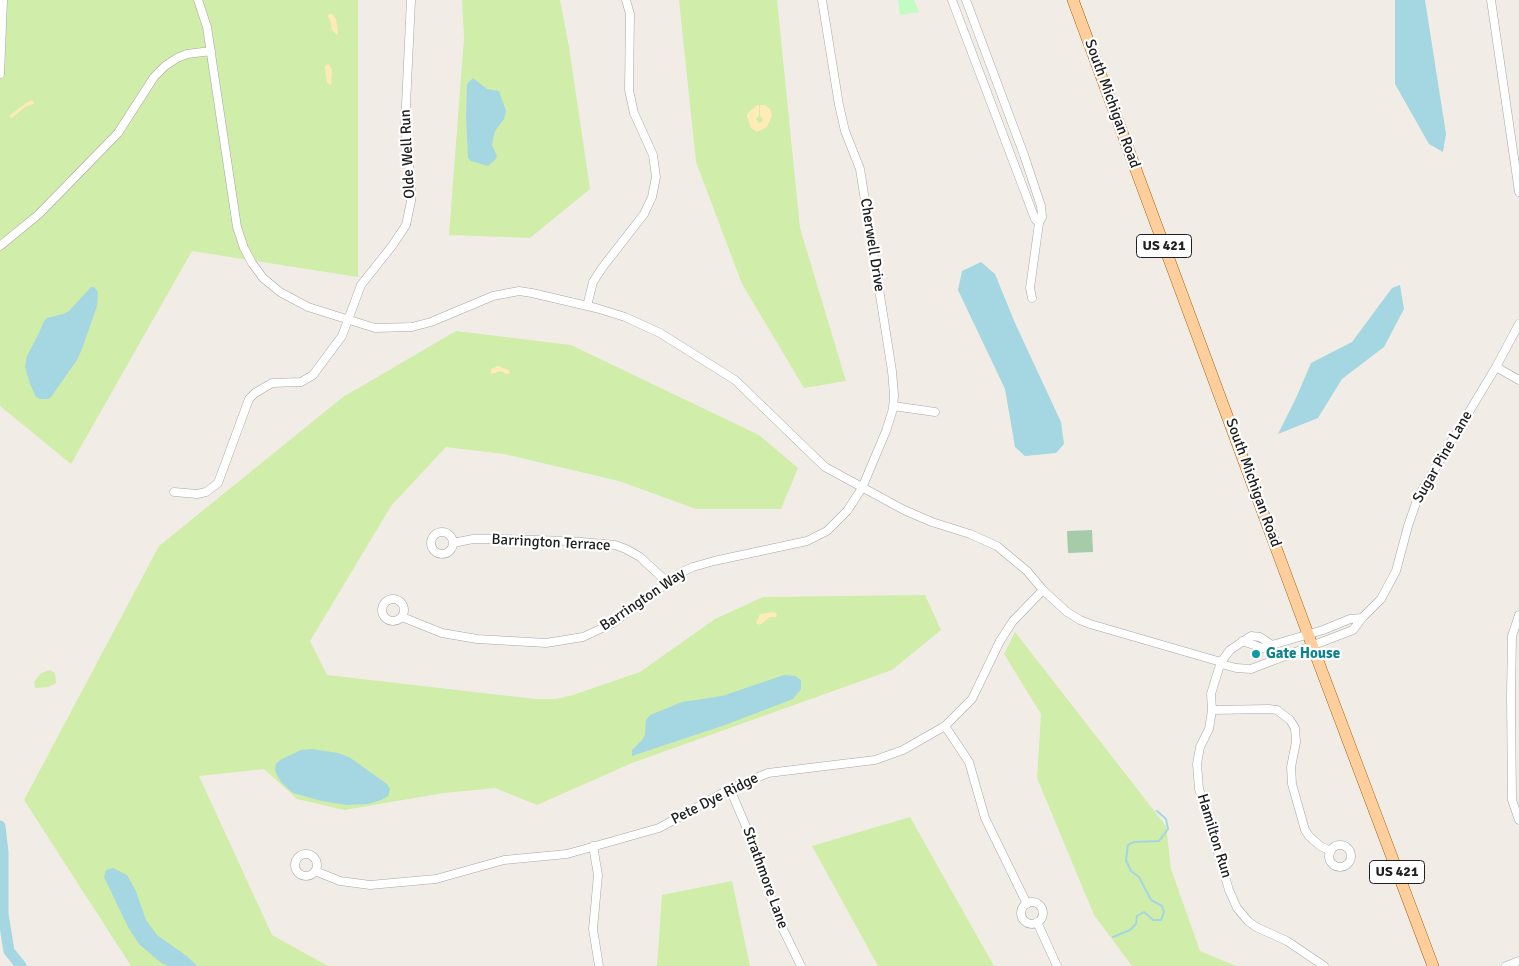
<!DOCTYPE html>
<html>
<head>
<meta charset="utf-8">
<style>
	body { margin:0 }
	canvas { display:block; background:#f1ede6 }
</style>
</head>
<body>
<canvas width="1519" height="966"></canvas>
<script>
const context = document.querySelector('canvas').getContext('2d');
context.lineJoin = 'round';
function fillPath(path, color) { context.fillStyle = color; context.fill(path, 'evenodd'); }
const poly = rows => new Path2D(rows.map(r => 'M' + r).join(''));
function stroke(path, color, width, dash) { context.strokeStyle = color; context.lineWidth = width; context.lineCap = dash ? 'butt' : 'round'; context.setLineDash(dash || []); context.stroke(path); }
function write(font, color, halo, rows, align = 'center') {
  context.font = font + ' Signika,sans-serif'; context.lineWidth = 4.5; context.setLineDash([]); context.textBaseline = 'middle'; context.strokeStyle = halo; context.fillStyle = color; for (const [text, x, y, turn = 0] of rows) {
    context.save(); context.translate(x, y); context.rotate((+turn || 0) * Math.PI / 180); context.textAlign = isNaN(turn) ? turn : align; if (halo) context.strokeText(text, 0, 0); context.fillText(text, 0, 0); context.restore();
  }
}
const grass = poly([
	[0,0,358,0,358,277,192,251,71,464,0,406],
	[462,0,560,0,569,47,590,189,530,238,449,235,464,38],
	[679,0,777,0,800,228,846,381,804,388,742,284,696,162],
	[456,331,571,345,759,435,798,468,781,509,696,509,619,481,504,454,446,447,391,506,310,641,327,675,535,699,556,699,573,695,640,672,715,619,763,597,925,595,941,630,892,670,632,763,537,805,495,788,444,793,344,810,297,799,264,769,199,776,272,935,328,966,131,966,24,800,159,546,343,397],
	[1015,632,1166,826,1171,869,1200,951,1236,966,1132,966,1094,915,1037,778,1041,714,1004,654],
	[50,670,55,673,56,683,48,687,35,688,34,682,41,673],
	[910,817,994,966,878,966,812,846],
	[732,881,750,966,657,966,662,895]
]);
const sand = poly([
	[329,14,332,14,336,19,338,32,337,35,332,30,331,23,328,17],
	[328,64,330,66,332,70,331,86,327,82,325,68,325,66],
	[32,100,34,104,25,107,12,118,10,117,10,115,26,103],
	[757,105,759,105,759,116,756,119,759,123,762,122,763,119,760,116,760,105,765,105,770,109,772,115,767,127,757,132,751,128,747,117,747,114],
	[498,366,509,370,510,373,506,374,501,371,491,374,491,369],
	[774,612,777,614,776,617,770,617,760,625,756,623,760,614]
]);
const cemetery = poly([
	[1092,530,1093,552,1068,553,1067,531]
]);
const park = poly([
	[898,0,914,0,919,12,900,15]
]);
const water = poly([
	[1395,0,1425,0,1446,134,1443,152,1429,144,1395,84],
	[473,78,487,89,499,91,506,111,504,119,495,131,493,139,492,145,497,156,495,160,488,166,471,161,468,158,466,115,467,84],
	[981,262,995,274,1015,323,1061,422,1064,444,1056,453,1025,456,1015,447,1005,389,958,290,962,271],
	[1400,285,1404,309,1384,347,1342,379,1318,418,1278,434,1296,398,1311,363,1352,342,1392,288],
	[91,287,94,287,98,292,97,306,82,349,77,360,51,397,48,399,40,399,36,397,30,384,25,367,27,356,38,335,44,321,47,318,63,314,69,311],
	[784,675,795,676,801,680,801,689,793,699,725,725,632,756,632,750,642,740,645,735,646,720,650,715,682,702,722,696],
	[312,749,338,753,349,757,387,784,390,789,388,796,381,800,368,804,347,805,322,801,293,793,281,782,277,775,275,770,276,764,280,760,301,750],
	[113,868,127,875,136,891,146,920,157,935,188,957,197,966,168,966,160,962,139,944,128,927,104,877,106,870]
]);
const stream = poly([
	[1113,937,1130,930,1136,924,1137,916,1144,912,1153,920,1161,920,1164,912,1162,906,1151,900,1139,877,1131,871,1126,860,1128,845,1134,842,1159,841,1168,829,1166,819,1157,811]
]);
const river = poly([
	[0,826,3,852,3,914,9,951,21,966]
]);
const minor = poly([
	[198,0,207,27,237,227,244,248,252,263,263,278,280,292,308,307,375,328,412,327,431,322,493,296,519,291,532,293,596,308,625,317,660,333,735,380,825,467,904,510,932,522,970,534,997,546,1027,571,1043,590,1067,612,1080,620,1090,624,1221,662,1225,665,1236,668,1251,669,1353,630,1362,618,1381,599,1396,571,1408,526,1418,497,1496,367,1519,324],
	[952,0,1035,219,1039,223],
	[966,0,1024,155,1041,206,1042,217,1039,223,1030,288,1032,298],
	[1491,0,1519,192],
	[0,74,3,0],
	[0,246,39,214,118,133,154,77,165,66,177,58,187,54,211,51],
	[587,306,593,282,602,268,644,214,652,197,656,177,653,155,634,113,629,90,630,14,626,0],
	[1496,367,1519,380],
	[893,406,935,412],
	[174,492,197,494,206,492,218,483,249,399,255,393,272,383,301,382,313,375,342,336,361,285,392,246,406,225,411,201,411,183,405,126,411,0],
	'431 543a11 11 0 1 1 22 0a11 11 0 1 1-22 0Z',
	[453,543,473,539,500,539,570,541,615,545,626,549,640,557,667,582],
	'382 610a11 11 0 1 1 22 0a11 11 0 1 1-22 0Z',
	[1519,615,1512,636,1511,696,1512,800,1519,820],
	[402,617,442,633,477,639,546,643,583,637,613,623,682,572,693,567,714,561,807,541,827,531,847,511,862,488,886,431,893,409,894,395,892,371,860,169,845,131,839,105,822,0],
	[1242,641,1263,648,1272,645],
	[1212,710,1269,709,1277,710,1290,720,1295,728,1296,742,1291,767,1292,784,1305,830,1309,836,1320,846,1331,851],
	[945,726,969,762,985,818,1027,904],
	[730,789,756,850,777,917,801,966],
	'1329 856a11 11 0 1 1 22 0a11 11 0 1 1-22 0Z',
	[593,846,598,875,593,929,599,966],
	'295 865a11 11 0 1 1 22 0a11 11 0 1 1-22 0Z',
	[315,871,340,881,370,885,436,879,504,860,567,854,659,828,730,789,768,773,875,760,903,750,945,726,972,699,1000,641,1013,621,1043,590],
	'1021 913a11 11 0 1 1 22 0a11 11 0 1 1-22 0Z',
	[1037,922,1057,966],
	[1324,966,1287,941,1256,927,1248,921,1237,908,1229,890,1199,789,1197,764,1200,747,1209,729,1212,710,1211,694,1214,684,1221,662,1230,650,1251,636,1260,637,1272,645,1323,630,1350,619,1362,618],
	[1506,966,1519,961]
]);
const primary = poly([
	[1073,0,1312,645,1433,966]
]);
const markers = [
	[1256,654,5,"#0f9aa8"]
];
const shields = [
	[1164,246,55],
	[1397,872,55]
];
const shieldNames = [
	["US 421",1164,246],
	["US 421",1397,872]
];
const streetNames = [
	["South Michigan Road",1112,104,70],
	["Olde Well Run",408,154,-93],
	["Cherwell Drive",872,245,81],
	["Sugar Pine Lane",1443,457,-60],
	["South Michigan Road",1253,483,70],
	["Barrington Terrace",551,543,3],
	["Barrington Way",643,600,-34],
	["Pete Dye Ridge",715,799,-27],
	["Hamilton Run",1214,836,73],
	["Strathmore Lane",765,878,70]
];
const cultureNames = [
	["Gate House",1266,654]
];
fillPath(grass, '#d0edaa');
fillPath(sand, '#ffebb6');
fillPath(cemetery, '#a6cba9');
fillPath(park, '#c2fcc2');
fillPath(water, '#a4d7e1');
stroke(stream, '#a4d7e1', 2);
stroke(river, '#a4d7e1', 11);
stroke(minor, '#a7a7a7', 9);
stroke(primary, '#9c5e00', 12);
stroke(minor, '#fff', 8);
stroke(primary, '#ffce9d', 11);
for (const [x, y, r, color] of markers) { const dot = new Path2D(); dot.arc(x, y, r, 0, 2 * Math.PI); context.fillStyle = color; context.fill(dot); stroke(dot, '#fff', 2); }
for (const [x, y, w] of shields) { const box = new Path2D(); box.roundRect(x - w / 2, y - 11.5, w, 23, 4); context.fillStyle = '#fff'; context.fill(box); stroke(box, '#202020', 1); }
write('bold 14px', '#202020', null, shieldNames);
write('15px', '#202020', '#fff', streetNames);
write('bold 15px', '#0d838f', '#fff', cultureNames, 'left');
</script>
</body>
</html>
